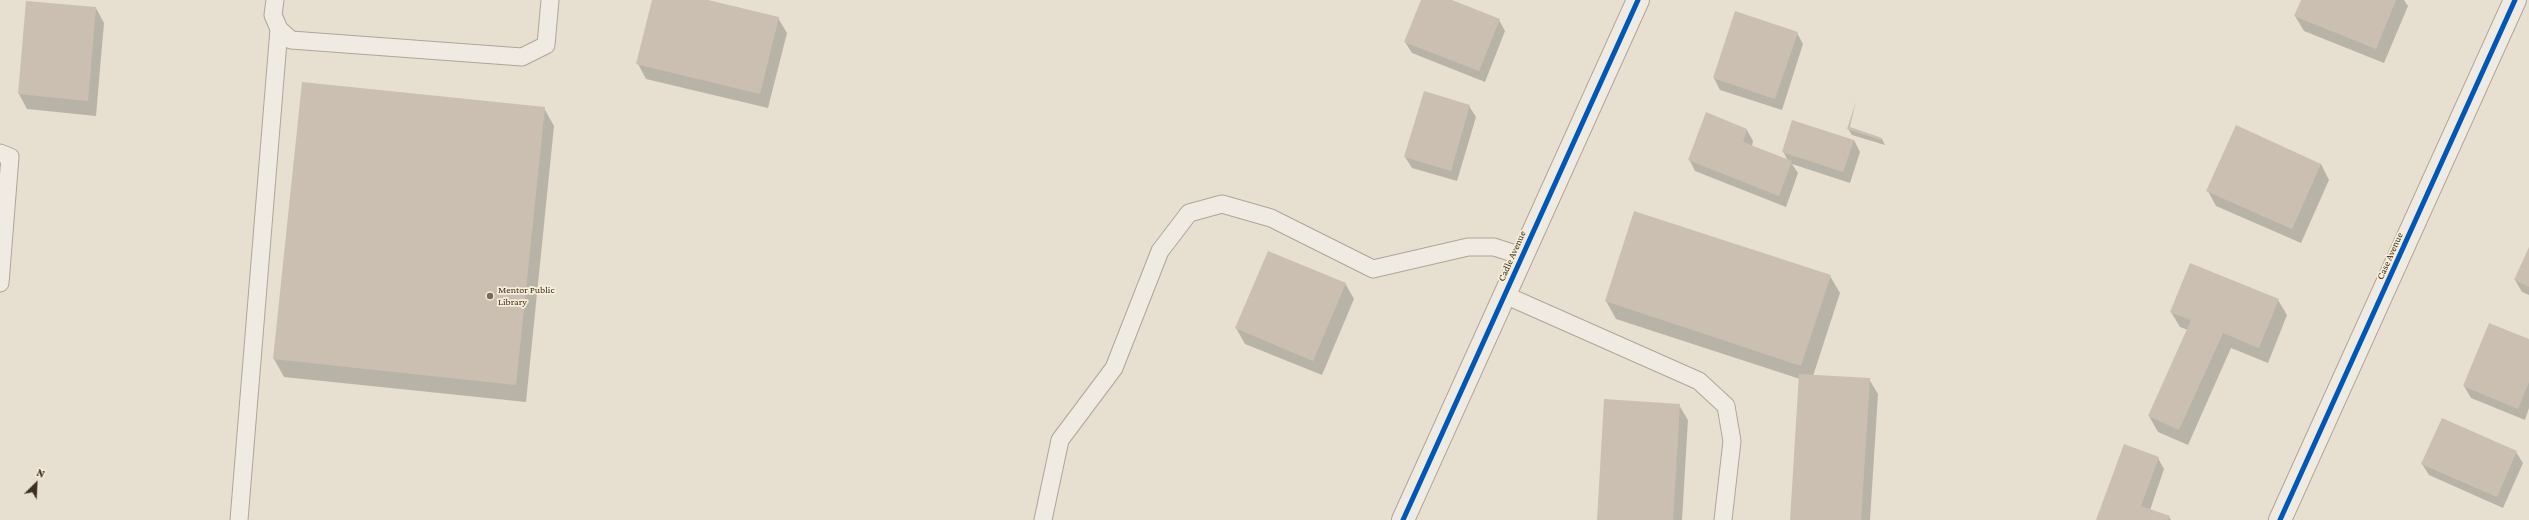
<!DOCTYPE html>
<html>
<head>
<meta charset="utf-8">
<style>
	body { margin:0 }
	#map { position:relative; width:2529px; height:520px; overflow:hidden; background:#e7e0d1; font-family:"Crimson Pro",serif }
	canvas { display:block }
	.north { position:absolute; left:16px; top:464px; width:40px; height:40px; -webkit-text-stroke:3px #f7eed8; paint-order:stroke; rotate:24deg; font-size:11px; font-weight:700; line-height:16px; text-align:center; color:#3d2e20 }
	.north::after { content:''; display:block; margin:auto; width:14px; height:18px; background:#3d2e20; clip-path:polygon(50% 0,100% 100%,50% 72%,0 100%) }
</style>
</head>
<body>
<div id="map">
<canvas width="2529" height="520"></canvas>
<div class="north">N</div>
</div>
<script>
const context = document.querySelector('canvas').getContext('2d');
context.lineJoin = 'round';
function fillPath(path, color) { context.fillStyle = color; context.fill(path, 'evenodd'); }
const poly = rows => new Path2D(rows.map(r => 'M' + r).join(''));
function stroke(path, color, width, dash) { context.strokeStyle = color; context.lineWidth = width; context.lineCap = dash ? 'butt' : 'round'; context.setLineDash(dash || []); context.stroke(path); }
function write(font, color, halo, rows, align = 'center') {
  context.font = font + ' "Crimson Pro",serif'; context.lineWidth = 3.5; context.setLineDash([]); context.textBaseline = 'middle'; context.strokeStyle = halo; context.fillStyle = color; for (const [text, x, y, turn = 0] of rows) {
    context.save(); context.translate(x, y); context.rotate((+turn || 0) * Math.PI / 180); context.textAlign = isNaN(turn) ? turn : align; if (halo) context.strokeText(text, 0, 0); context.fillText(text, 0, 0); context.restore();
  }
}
const shadow = poly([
	[653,0,704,0,778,18,787,33,768,108,646,79,638,64],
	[1422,0,1449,0,1499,20,1505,31,1485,82,1412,53,1405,42],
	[2302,0,2404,0,2408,6,2384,63,2304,31,2295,16],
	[27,2,96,8,104,23,96,116,27,109,19,94],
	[1735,13,1797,33,1803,44,1782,110,1720,90,1714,78],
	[303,83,544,108,554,126,526,402,284,377,274,359],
	[1469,106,1476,117,1457,181,1412,168,1405,157],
	[1848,129,1882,139,1885,145,1852,135],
	[1747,130,1753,141,1752,146,1788,161,1783,151,1854,140,1860,152,1850,183,1792,164,1798,173,1786,207,1695,171,1689,159],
	[2321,164,2329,180,2301,243,2216,206,2208,191],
	[2529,250,2529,295,2522,292,2515,280],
	[1830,276,1840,293,1813,376,1869,379,1878,394,1870,520,1791,520,1800,379,1616,319,1606,301],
	[1345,283,1354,299,1322,375,1245,344,1236,328],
	[2278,300,2287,315,2268,363,2231,348,2188,445,2158,432,2149,416,2188,330,2180,327,2171,312],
	[2529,340,2529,408,2525,420,2471,398,2464,386],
	[1679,405,1688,420,1682,520,1598,520],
	[2516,452,2523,463,2503,508,2429,475,2422,464],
	[2158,458,2164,469,2150,510,2169,517,2171,520,2098,520]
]);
const building = poly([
	[652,0,708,0,779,17,760,94,636,64],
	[1421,0,1452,0,1500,19,1479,71,1404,42],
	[2301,0,2396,0,2376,49,2294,16],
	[26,1,96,7,88,101,18,94],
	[1735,11,1798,32,1775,99,1713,78],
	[302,82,545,107,516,385,273,359],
	[1424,91,1470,105,1451,171,1404,157],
	[1856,101,1850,127,1882,138,1881,140,1847,129],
	[1706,112,1747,129,1743,142,1792,161,1779,196,1688,160],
	[1792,120,1854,140,1843,172,1782,152],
	[2236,125,2321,164,2292,229,2206,191],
	[1634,211,1831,275,1801,366,1605,301],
	[2529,247,2529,287,2514,280],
	[1268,251,1346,283,1313,361,1235,328],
	[2190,263,2279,299,2259,348,2223,333,2179,430,2148,416,2191,320,2170,312],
	[2489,323,2529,339,2529,382,2518,409,2463,386],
	[1799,374,1870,378,1861,520,1790,520],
	[1604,399,1680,404,1673,520,1597,520],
	[2442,418,2517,451,2497,497,2421,464],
	[2124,444,2159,457,2141,506,2170,516,2168,520,2096,520]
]);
const service = poly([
	[275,0,273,15,279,29,291,40,522,57,546,45,550,0],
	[0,153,10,157,0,283],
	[1505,295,1699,381,1726,406,1732,441,1723,520],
	[239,520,279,29],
	[1043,520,1060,440,1114,368,1160,251,1189,213,1222,204,1271,218,1373,269,1468,247,1494,247,1522,256]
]);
const minor = poly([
	[1403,520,1638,0],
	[2280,520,2515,0]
]);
const cycleway = poly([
	[1403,520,1638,0],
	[2280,520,2515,0]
]);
const markers = [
	[490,296,4,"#786c5e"]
];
const streetNames = [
	["Cadle Avenue",1512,256,-66],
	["Case Avenue",2390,256,-66]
];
const poiNames = [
	["Mentor Public",498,290],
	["Library",498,302]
];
fillPath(shadow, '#0003');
fillPath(building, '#cbbfb2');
stroke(service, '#ada599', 19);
stroke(minor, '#ada599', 24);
stroke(service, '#efebe3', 17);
stroke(minor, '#efebe3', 22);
stroke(cycleway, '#0057b8', 5);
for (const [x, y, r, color] of markers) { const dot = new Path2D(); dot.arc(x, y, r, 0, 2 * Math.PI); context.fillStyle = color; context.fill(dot); stroke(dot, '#f7eed8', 1.5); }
write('10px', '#3d2e20', '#f7eed8', streetNames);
write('10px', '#3d2e20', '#f7eed8', poiNames, 'left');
</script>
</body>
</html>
